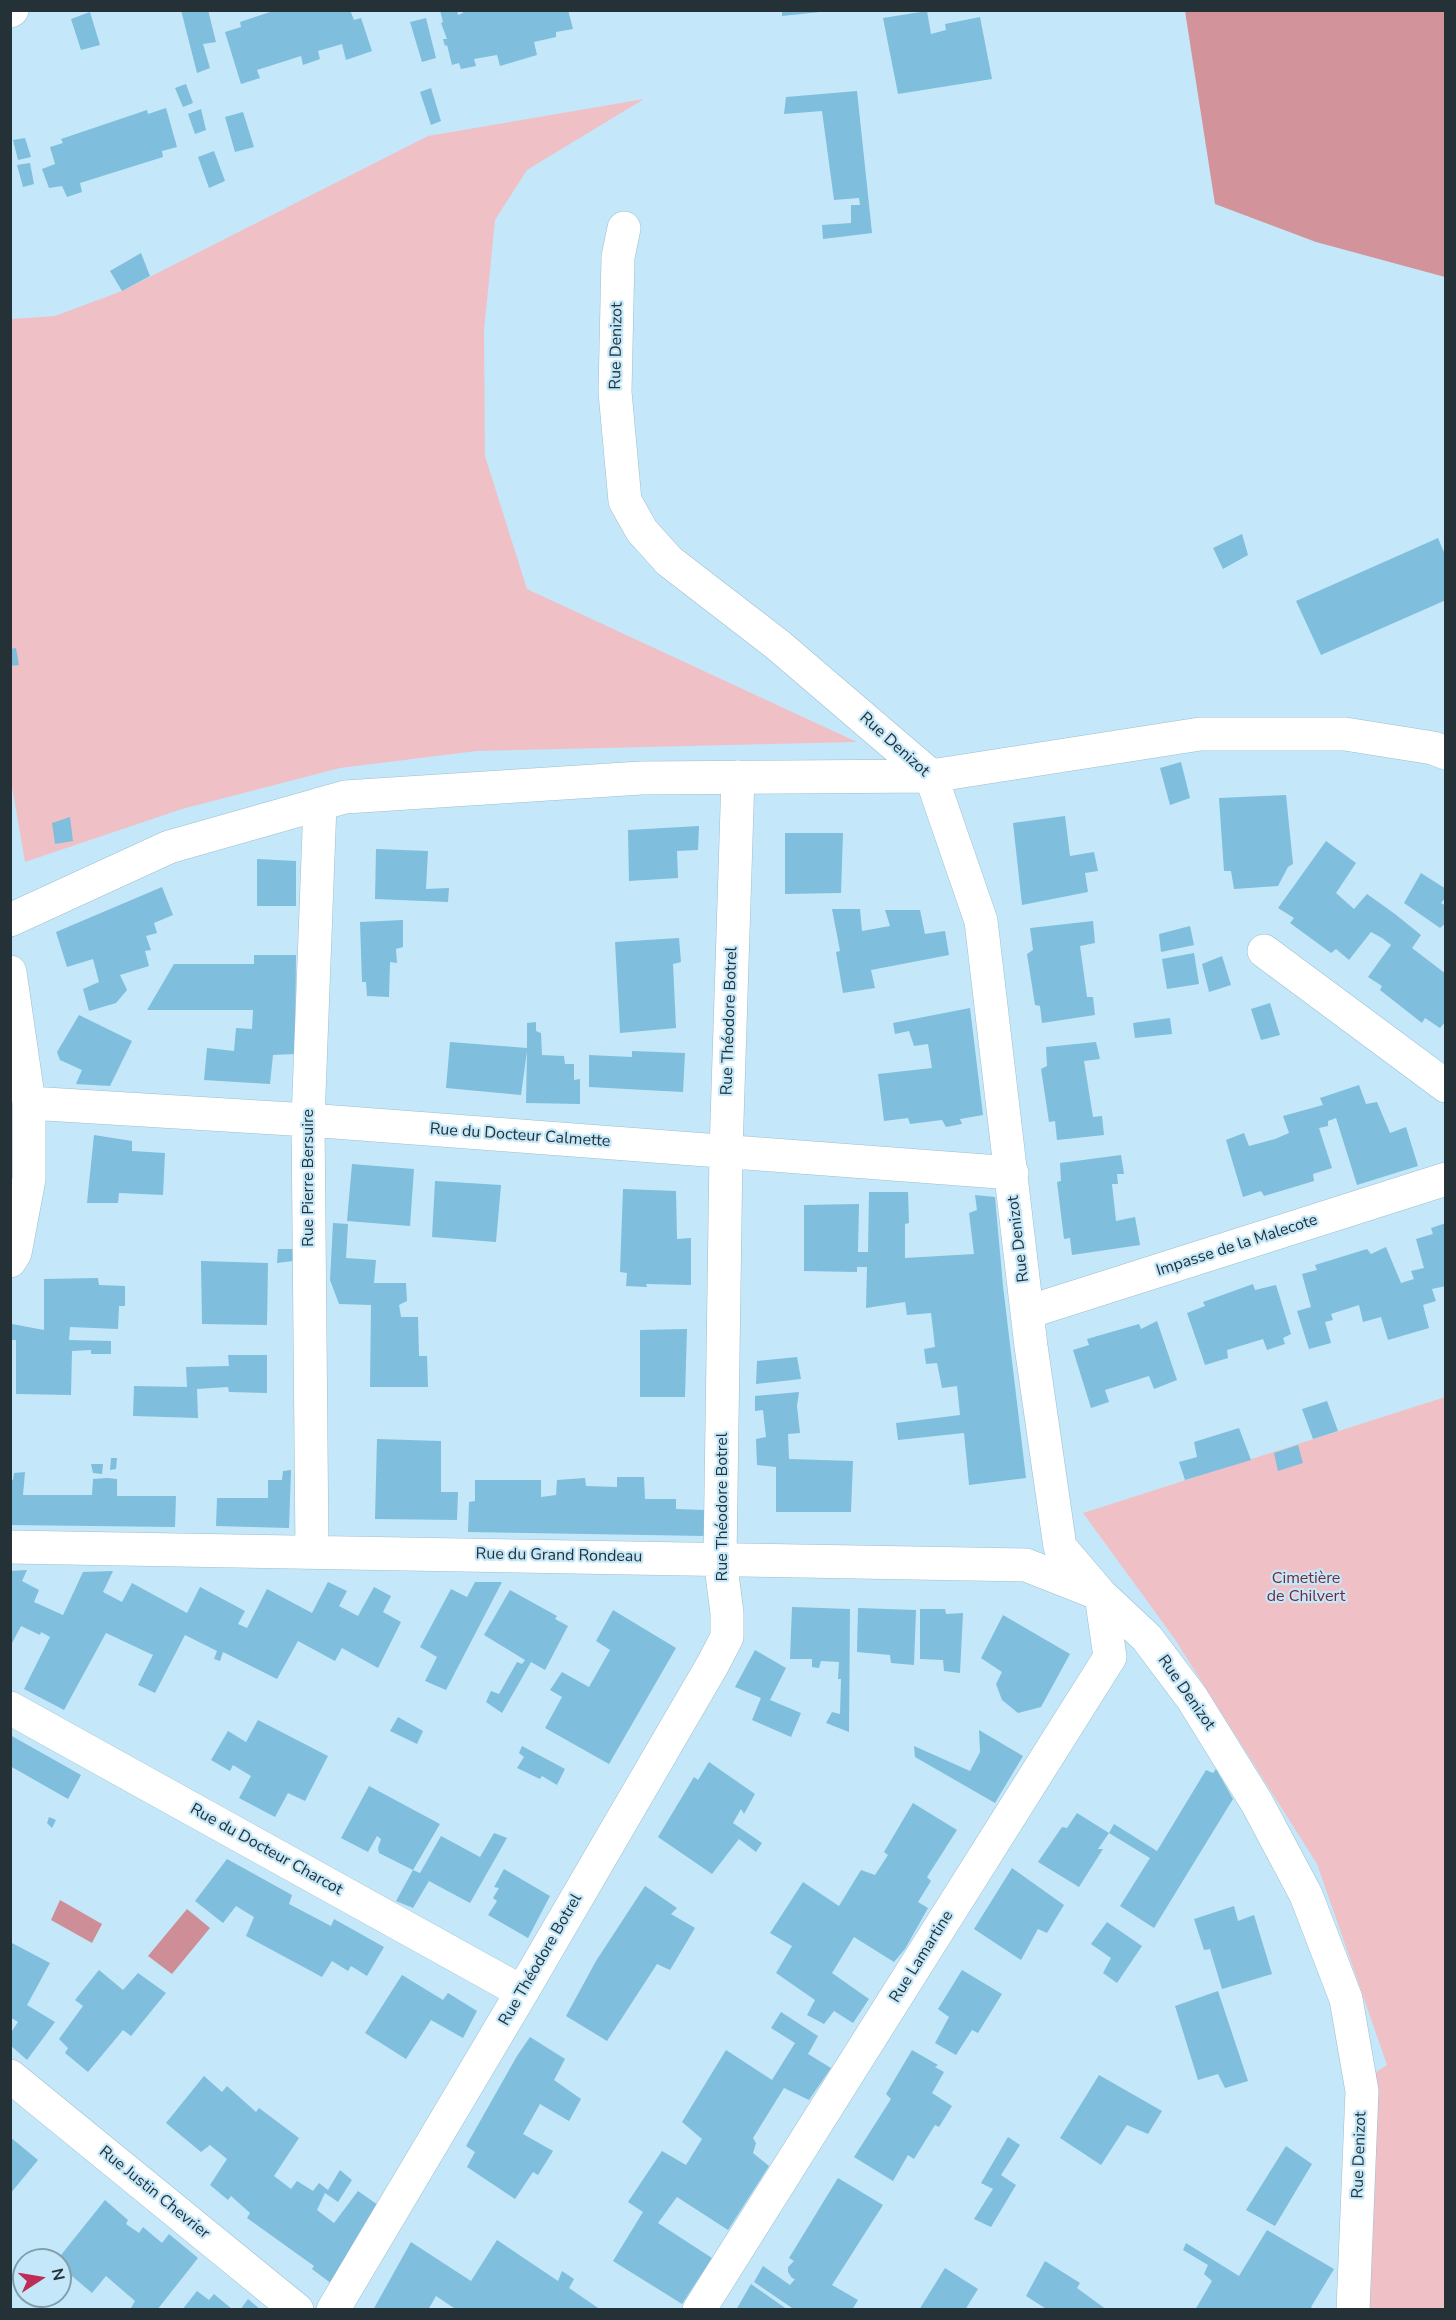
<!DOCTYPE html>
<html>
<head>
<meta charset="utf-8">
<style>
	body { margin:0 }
	#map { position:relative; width:1456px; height:2320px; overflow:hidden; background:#c4e8f9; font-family:"Nunito Sans",sans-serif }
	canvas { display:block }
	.frame { position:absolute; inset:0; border:12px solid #243238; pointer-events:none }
	.north { position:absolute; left:12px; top:2248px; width:60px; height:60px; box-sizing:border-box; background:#c4e8f9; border:2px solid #849fac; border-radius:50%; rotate:78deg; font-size:16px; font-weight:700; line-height:24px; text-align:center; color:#243238 }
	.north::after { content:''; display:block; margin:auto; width:21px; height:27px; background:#bd2d55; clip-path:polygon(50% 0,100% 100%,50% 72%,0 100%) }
</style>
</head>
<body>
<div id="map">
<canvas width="1456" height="2320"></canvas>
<div class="frame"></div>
<div class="north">N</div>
</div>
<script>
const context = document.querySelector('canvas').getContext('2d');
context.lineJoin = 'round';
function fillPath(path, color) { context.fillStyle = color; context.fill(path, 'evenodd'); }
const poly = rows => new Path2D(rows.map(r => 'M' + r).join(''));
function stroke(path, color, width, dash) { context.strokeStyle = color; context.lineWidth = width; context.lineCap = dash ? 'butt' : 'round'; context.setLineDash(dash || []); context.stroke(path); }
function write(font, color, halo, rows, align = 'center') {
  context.font = font + ' "Nunito Sans",sans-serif'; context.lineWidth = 4.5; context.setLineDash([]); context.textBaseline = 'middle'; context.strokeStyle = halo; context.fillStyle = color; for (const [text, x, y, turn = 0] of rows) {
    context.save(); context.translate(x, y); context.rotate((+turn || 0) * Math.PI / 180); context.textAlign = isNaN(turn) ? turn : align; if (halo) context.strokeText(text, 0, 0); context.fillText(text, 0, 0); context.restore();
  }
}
const green = poly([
	[644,99,527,170,495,220,484,331,485,456,527,589,857,742,477,751,340,768,182,809,25,862,10,775,10,319,55,316,122,291,428,136],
	[1445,1397,1445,2309,1367,2309,1373,2074,1387,2065,1317,1864,1174,1638,1083,1513]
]);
const forest = poly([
	[1185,11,1445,11,1445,277,1316,242,1215,204]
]);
const water = poly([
	[60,1900,102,1924,92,1943,51,1920],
	[187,1909,210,1928,172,1974,148,1956]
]);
const building = poly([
	[181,10,208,10,216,42,203,44,210,68,197,73],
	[276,10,350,10,354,20,361,18,372,51,346,60,342,44,318,51,320,59,303,65,301,56,257,70,260,78,241,84,225,32,241,27,240,22],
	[440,10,457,10,458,15,463,13,462,10,568,10,573,29,556,32,556,37,534,42,537,55,500,66,497,55,474,59,476,66,461,69,459,63,452,65,447,45,445,46,443,39,447,39,441,23,443,22],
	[782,10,820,10,820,12,782,16],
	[927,11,931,34,946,30,945,24,980,17,992,79,898,94,883,18],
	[90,12,100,45,81,50,71,19],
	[426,18,436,58,422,62,410,22],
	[186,84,193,103,183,107,175,88],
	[431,88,441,121,431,125,420,92],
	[857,91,872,233,823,239,822,225,851,223,851,205,860,205,859,198,834,200,822,111,784,114,786,97],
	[166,108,177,147,162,151,163,157,80,183,82,192,67,197,62,186,49,188,42,169,55,164,50,147,63,143,61,139,147,110,148,114],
	[201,109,206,130,195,134,188,114],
	[243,112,254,147,235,152,225,117],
	[25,138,31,157,18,160,13,140],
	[214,151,225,181,209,188,198,157],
	[30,163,34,184,23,187,17,165],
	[141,253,150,276,122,291,110,271],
	[1242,534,1248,555,1223,569,1213,548],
	[1438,538,1446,557,1446,600,1321,655,1296,601],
	[16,648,19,665,10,666,10,649],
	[1181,762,1190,798,1170,805,1160,768],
	[1286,795,1293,864,1288,867,1278,886,1234,889,1231,871,1224,871,1219,798],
	[1065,816,1070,856,1094,852,1098,871,1085,873,1088,892,1022,905,1013,823],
	[70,817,73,841,55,844,52,823],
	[699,826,698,850,677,851,678,878,629,881,628,830],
	[785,833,843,833,841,893,785,894],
	[1326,841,1356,863,1336,893,1354,909,1367,894,1395,914,1421,935,1412,948,1446,974,1446,1021,1440,1028,1425,1018,1422,1023,1380,990,1382,986,1368,977,1391,945,1382,938,1371,932,1349,960,1336,949,1331,953,1290,923,1294,918,1278,908],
	[376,849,428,851,426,889,449,888,448,902,375,899],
	[257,859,296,861,296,906,257,906],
	[1421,873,1446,889,1446,897,1441,903,1446,906,1446,923,1440,928,1404,903],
	[162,887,173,915,154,923,157,933,146,936,151,950,145,951,149,966,120,975,127,990,116,1003,89,1011,83,989,99,982,93,959,67,967,56,932],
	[832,909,860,909,862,931,890,926,885,910,920,910,925,934,945,931,949,955,871,970,875,988,843,993,836,952,840,951],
	[403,920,403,947,396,949,397,963,390,962,389,997,367,996,366,982,362,982,360,922],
	[1093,921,1095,943,1080,946,1087,997,1093,997,1095,1015,1042,1023,1040,1006,1035,1005,1027,954,1033,950,1030,928],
	[1190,926,1194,945,1161,952,1159,934],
	[679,938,681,962,673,964,676,1028,620,1033,615,942],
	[1194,953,1199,984,1167,989,1162,959],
	[254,955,296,955,295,1054,273,1055,270,1084,204,1080,207,1048,234,1051,236,1028,252,1029,253,1010,147,1010,174,964,254,964],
	[1222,956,1231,985,1209,992,1202,964],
	[1270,1003,1280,1035,1261,1040,1251,1009],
	[970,1008,983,1115,960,1119,962,1124,946,1127,942,1120,910,1124,908,1118,884,1121,878,1074,932,1068,928,1044,914,1046,909,1031,895,1034,893,1023],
	[79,1015,132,1041,110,1086,76,1084,82,1070,60,1060,57,1052],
	[1170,1018,1172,1034,1135,1038,1133,1023],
	[536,1022,536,1031,541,1033,542,1055,564,1056,565,1064,574,1064,574,1080,580,1079,580,1104,526,1103,527,1051,521,1095,446,1088,450,1042,527,1048,527,1023],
	[1096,1042,1100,1059,1084,1061,1093,1117,1102,1116,1104,1135,1057,1140,1055,1121,1049,1122,1041,1069,1047,1066,1046,1047],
	[632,1051,685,1053,683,1092,589,1087,589,1055,632,1057],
	[1359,1085,1366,1104,1377,1102,1390,1133,1406,1127,1418,1166,1357,1185,1336,1118,1328,1121,1328,1126,1319,1128,1332,1168,1313,1174,1314,1181,1264,1196,1261,1191,1243,1197,1226,1140,1244,1133,1249,1146,1275,1139,1289,1133,1283,1116,1323,1105,1320,1098],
	[94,1135,132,1141,132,1151,165,1153,163,1195,119,1193,118,1203,87,1203],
	[1121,1155,1124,1174,1117,1174,1118,1184,1112,1184,1116,1221,1135,1217,1140,1245,1072,1255,1070,1238,1064,1239,1057,1182,1061,1181,1060,1163],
	[352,1164,414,1169,410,1226,347,1221],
	[435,1181,501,1185,496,1242,432,1237],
	[623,1189,676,1191,677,1239,691,1238,691,1285,646,1284,647,1287,626,1286,627,1273,620,1272],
	[869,1192,908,1192,909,1223,905,1224,905,1258,974,1254,969,1213,977,1210,975,1195,995,1197,1003,1286,1026,1478,969,1485,964,1433,898,1440,896,1423,960,1415,957,1386,942,1388,937,1363,926,1364,924,1349,935,1347,931,1313,907,1315,905,1302,866,1308,867,1267,857,1267,857,1272,804,1271,804,1205,859,1204,858,1252,868,1252],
	[333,1223,348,1224,346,1258,376,1260,374,1283,406,1283,407,1301,399,1305,401,1317,418,1317,419,1356,427,1356,428,1387,370,1387,371,1305,339,1304,330,1280],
	[1446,1223,1446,1286,1432,1289,1436,1301,1423,1305,1429,1328,1388,1340,1381,1317,1363,1322,1359,1305,1331,1314,1333,1320,1325,1322,1331,1343,1309,1349,1297,1311,1311,1307,1302,1274,1317,1270,1315,1265,1367,1249,1371,1254,1386,1247,1401,1283,1414,1279,1411,1271,1424,1268,1416,1239,1433,1234,1431,1228],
	[278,1249,293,1249,293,1261,277,1263],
	[201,1261,268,1263,267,1325,202,1324],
	[98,1278,99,1285,125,1286,125,1306,119,1306,118,1329,70,1327,69,1340,111,1341,111,1354,91,1354,91,1350,72,1351,71,1395,16,1394,16,1340,10,1340,10,1328,12,1324,44,1330,44,1279],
	[1253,1284,1255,1290,1276,1285,1291,1334,1283,1338,1285,1344,1267,1350,1263,1339,1227,1350,1228,1358,1205,1365,1187,1313,1205,1306,1203,1302],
	[1157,1321,1177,1380,1154,1389,1149,1376,1105,1390,1109,1402,1091,1408,1073,1350,1089,1345,1087,1339,1139,1324,1141,1329],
	[687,1329,685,1397,640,1397,640,1330],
	[228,1355,267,1355,267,1393,229,1392,228,1387,197,1389,198,1418,133,1416,134,1386,187,1387,186,1367,229,1366],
	[797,1357,801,1379,756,1384,757,1361],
	[799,1392,797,1406,800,1433,788,1434,789,1459,853,1461,851,1512,776,1512,776,1467,757,1465,756,1439,766,1437,763,1410,755,1411,755,1396],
	[1327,1401,1338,1431,1313,1439,1302,1409],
	[1239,1428,1251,1460,1185,1480,1179,1462,1197,1457,1194,1442],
	[377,1439,441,1441,441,1492,458,1492,457,1520,375,1519],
	[1298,1445,1303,1463,1278,1471,1274,1453],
	[111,1458,117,1458,116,1469,110,1470],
	[91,1464,103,1464,102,1474,93,1473],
	[291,1470,289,1528,216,1526,217,1498,268,1498,268,1480,282,1480,283,1471],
	[25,1472,23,1495,92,1495,93,1479,107,1478,117,1479,117,1496,176,1496,175,1527,10,1525,10,1480,13,1480,14,1473],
	[617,1477,644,1477,645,1499,676,1499,676,1509,705,1510,705,1536,468,1532,469,1502,475,1501,475,1480,541,1480,541,1497,556,1495,557,1480,585,1478,586,1486,617,1487],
	[27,1570,22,1581,39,1590,34,1602,63,1615,83,1572,113,1571,103,1592,122,1602,132,1583,187,1613,200,1587,245,1611,238,1624,247,1628,267,1589,312,1613,328,1582,347,1591,339,1606,358,1616,374,1587,391,1596,383,1612,401,1622,378,1668,342,1648,335,1661,298,1641,277,1679,223,1652,220,1661,214,1659,217,1651,185,1635,155,1693,138,1685,153,1655,106,1633,64,1710,24,1689,50,1637,41,1632,40,1635,21,1626,10,1647,10,1571],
	[475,1582,502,1582,446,1690,425,1681,437,1657,420,1647,451,1589,467,1597],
	[510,1590,557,1616,555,1619,568,1626,545,1670,531,1662,502,1713,486,1702,491,1691,499,1694,517,1662,522,1664,525,1660,484,1635],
	[792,1607,850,1609,849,1732,826,1723,832,1712,840,1714,841,1679,838,1679,839,1662,821,1661,819,1668,812,1667,812,1659,790,1659],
	[858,1608,916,1610,914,1665,891,1663,890,1655,857,1652],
	[920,1609,945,1609,946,1614,963,1613,960,1673,944,1671,943,1660,920,1659],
	[613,1610,676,1648,609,1764,545,1728,562,1697,550,1690,562,1672,589,1687,610,1650,596,1641],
	[1003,1615,1070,1654,1041,1707,1018,1713,1002,1700,996,1684,1002,1672,981,1658],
	[755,1650,786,1668,770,1700,801,1713,791,1737,752,1720,761,1698,735,1687],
	[398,1717,423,1731,417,1744,390,1731],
	[258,1720,328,1756,305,1801,288,1793,275,1817,239,1798,251,1776,233,1765,230,1771,211,1760,228,1731,246,1742],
	[979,1730,1023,1756,995,1803,915,1757,914,1746,970,1771,980,1752],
	[10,1735,81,1775,68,1799,10,1766],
	[522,1746,565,1769,557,1785,542,1776,540,1779,517,1768,524,1757,519,1753],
	[709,1762,755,1794,744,1814,741,1809,733,1823,762,1843,756,1852,739,1839,712,1874,658,1837,694,1777,698,1780],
	[1216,1769,1233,1799,1154,1928,1120,1906,1150,1858,1109,1833,1114,1824,1157,1851,1206,1770,1213,1773],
	[369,1786,440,1824,413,1870,379,1853,378,1848,381,1839,377,1836,368,1852,341,1838],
	[913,1803,957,1830,927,1877,931,1881,918,1902,928,1908,905,1949,894,1962,854,1937,832,1973,869,1999,853,2023,834,2011,824,2024,807,2015,815,2000,776,1973,792,1946,770,1933,803,1882,839,1906,861,1870,875,1875,888,1855,884,1852],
	[1077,1813,1109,1833,1098,1849,1103,1849,1079,1887,1038,1862,1062,1827,1067,1828],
	[49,1817,56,1820,52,1828,47,1823],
	[494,1833,507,1838,470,1903,429,1881,413,1908,396,1901,413,1870,420,1873,441,1836,480,1857],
	[227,1859,292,1895,289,1904,331,1926,334,1919,384,1947,367,1976,351,1966,348,1971,332,1961,322,1977,246,1936,254,1917,236,1906,223,1923,195,1901],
	[1012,1868,1064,1905,1047,1933,1038,1929,1021,1960,974,1929],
	[504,1869,550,1896,528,1938,488,1915,497,1901,493,1898,499,1888,494,1887],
	[645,1886,677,1908,671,1914,695,1928,670,1970,657,1964,607,2041,566,2016,596,1961],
	[1234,1906,1238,1921,1254,1915,1272,1974,1222,1989,1210,1949,1204,1950,1194,1919],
	[1107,1922,1142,1946,1117,1983,1103,1973,1111,1958,1091,1944],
	[10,1942,50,1963,27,2005,55,2022,27,2060,10,2045,10,2034,18,2022,10,2017],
	[99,1970,123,1990,138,1973,166,1993,131,2036,123,2030,88,2072,65,2053,68,2048,59,2039,83,2006,75,2000],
	[962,1970,1002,1994,978,2033,972,2030,956,2055,935,2043,949,2017,938,2009],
	[402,1975,443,2000,448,1993,477,2011,463,2038,431,2020,406,2059,365,2033],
	[1218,1991,1248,2081,1225,2088,1218,2074,1198,2080,1175,2006],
	[781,2012,818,2036,808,2054,831,2068,809,2100,784,2088,753,2138,756,2143,753,2153,769,2166,728,2230,677,2197,658,2223,712,2258,682,2304,613,2261,643,2212,628,2202,662,2151,686,2165,702,2139,682,2122,726,2050,772,2080,795,2043,771,2028],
	[530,2037,565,2059,554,2080,581,2099,569,2121,540,2104,523,2134,553,2151,538,2175,533,2172,515,2199,467,2167,475,2152,466,2146,517,2056],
	[912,2050,938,2065,935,2067,944,2072,932,2093,952,2106,939,2127,935,2125,914,2159,908,2155,893,2181,854,2157,891,2099,886,2094],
	[1099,2075,1162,2111,1148,2134,1127,2125,1101,2165,1060,2138],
	[204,2076,222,2092,227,2086,256,2112,259,2108,299,2138,274,2176,291,2189,297,2181,313,2191,319,2183,328,2190,340,2170,352,2180,338,2202,325,2193,317,2210,334,2223,358,2191,378,2205,332,2284,312,2269,314,2266,247,2218,250,2213,231,2196,228,2200,210,2185,227,2159,210,2145,201,2152,166,2123],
	[10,2137,38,2160,10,2194],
	[1008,2137,1020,2145,1001,2175,1016,2185,991,2227,974,2219,993,2189,981,2183],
	[1286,2146,1312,2164,1275,2226,1246,2210],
	[838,2178,883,2205,832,2285,858,2300,852,2310,795,2310,754,2282,763,2266,790,2285,795,2279,792,2278,788,2272,788,2267,794,2261,789,2258],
	[105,2200,128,2220,126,2224,139,2233,143,2227,162,2243,169,2234,198,2258,157,2310,132,2310,131,2308,135,2301,106,2276,92,2293,60,2266,60,2260,57,2260],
	[1267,2230,1334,2269,1311,2307,1315,2310,1195,2310,1212,2281,1204,2274,1208,2265,1183,2250,1186,2243,1239,2276],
	[497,2240,558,2281,562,2271,574,2279,569,2288,601,2310,457,2310,436,2296,428,2310,373,2310,411,2242,471,2281],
	[1045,2261,1080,2283,1077,2288,1107,2310,1048,2310,1026,2296],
	[945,2268,978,2289,965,2310,919,2310],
	[751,2284,788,2310,736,2310],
	[197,2291,209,2300,214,2294,233,2310,182,2310],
	[248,2299,261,2310,240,2310]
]);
const minor = poly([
	[10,11,12,10],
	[624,228,618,257,615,392,625,501,642,531,669,561,778,645,931,776,981,921,1031,1346,1060,1547,1101,1595,1147,1638,1192,1698,1257,1803,1306,1895,1346,1999,1362,2091,1353,2310],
	[10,920,169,847,345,797,641,778,931,776,1200,734,1345,734,1433,748,1446,753],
	[1264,951,1446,1086],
	[10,972,29,1103,29,1179,15,1253,10,1261],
	[29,1103,308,1120,1012,1173],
	[1028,1312,1446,1179],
	[10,1547,1026,1565,1097,1593],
	[312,1551,308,1120,320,804],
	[10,1708,522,1992],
	[10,2076,297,2310],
	[333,2310,522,1992,713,1664,727,1637,727,1613,720,1559,726,1152,738,777],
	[699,2310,1110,1657,1101,1595]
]);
const streetNames = [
	["Rue Denizot",617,346,-89],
	["Rue Denizot",894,745,42],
	["Rue Théodore Botrel",730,1021,-88],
	["Rue du Docteur Calmette",520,1136,4],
	["Rue Pierre Bersuire",309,1178,-90],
	["Rue Denizot",1019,1239,-97],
	["Impasse de la Malecote",1237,1246,-18],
	["Rue Théodore Botrel",723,1507,-90],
	["Rue du Grand Rondeau",559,1556,1],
	["Rue Denizot",1186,1693,55],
	["Rue du Docteur Charcot",266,1850,29],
	["Rue Lamartine",922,1957,-58],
	["Rue Théodore Botrel",541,1960,-60],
	["Rue Denizot",1360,2155,-88],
	["Rue Justin Chevrier",154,2193,39]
];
const parkNames = [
	["Cimetière",1306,1579],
	["de Chilvert",1306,1597]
];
fillPath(green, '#efc1c7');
fillPath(forest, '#d2939b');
fillPath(water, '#cd8e97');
fillPath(building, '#7fbedc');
stroke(minor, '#9cbecf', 34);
stroke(minor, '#fff', 33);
write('16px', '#243238', '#c4e8f9', streetNames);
write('16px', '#742939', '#c4e8f9', parkNames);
</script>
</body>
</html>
